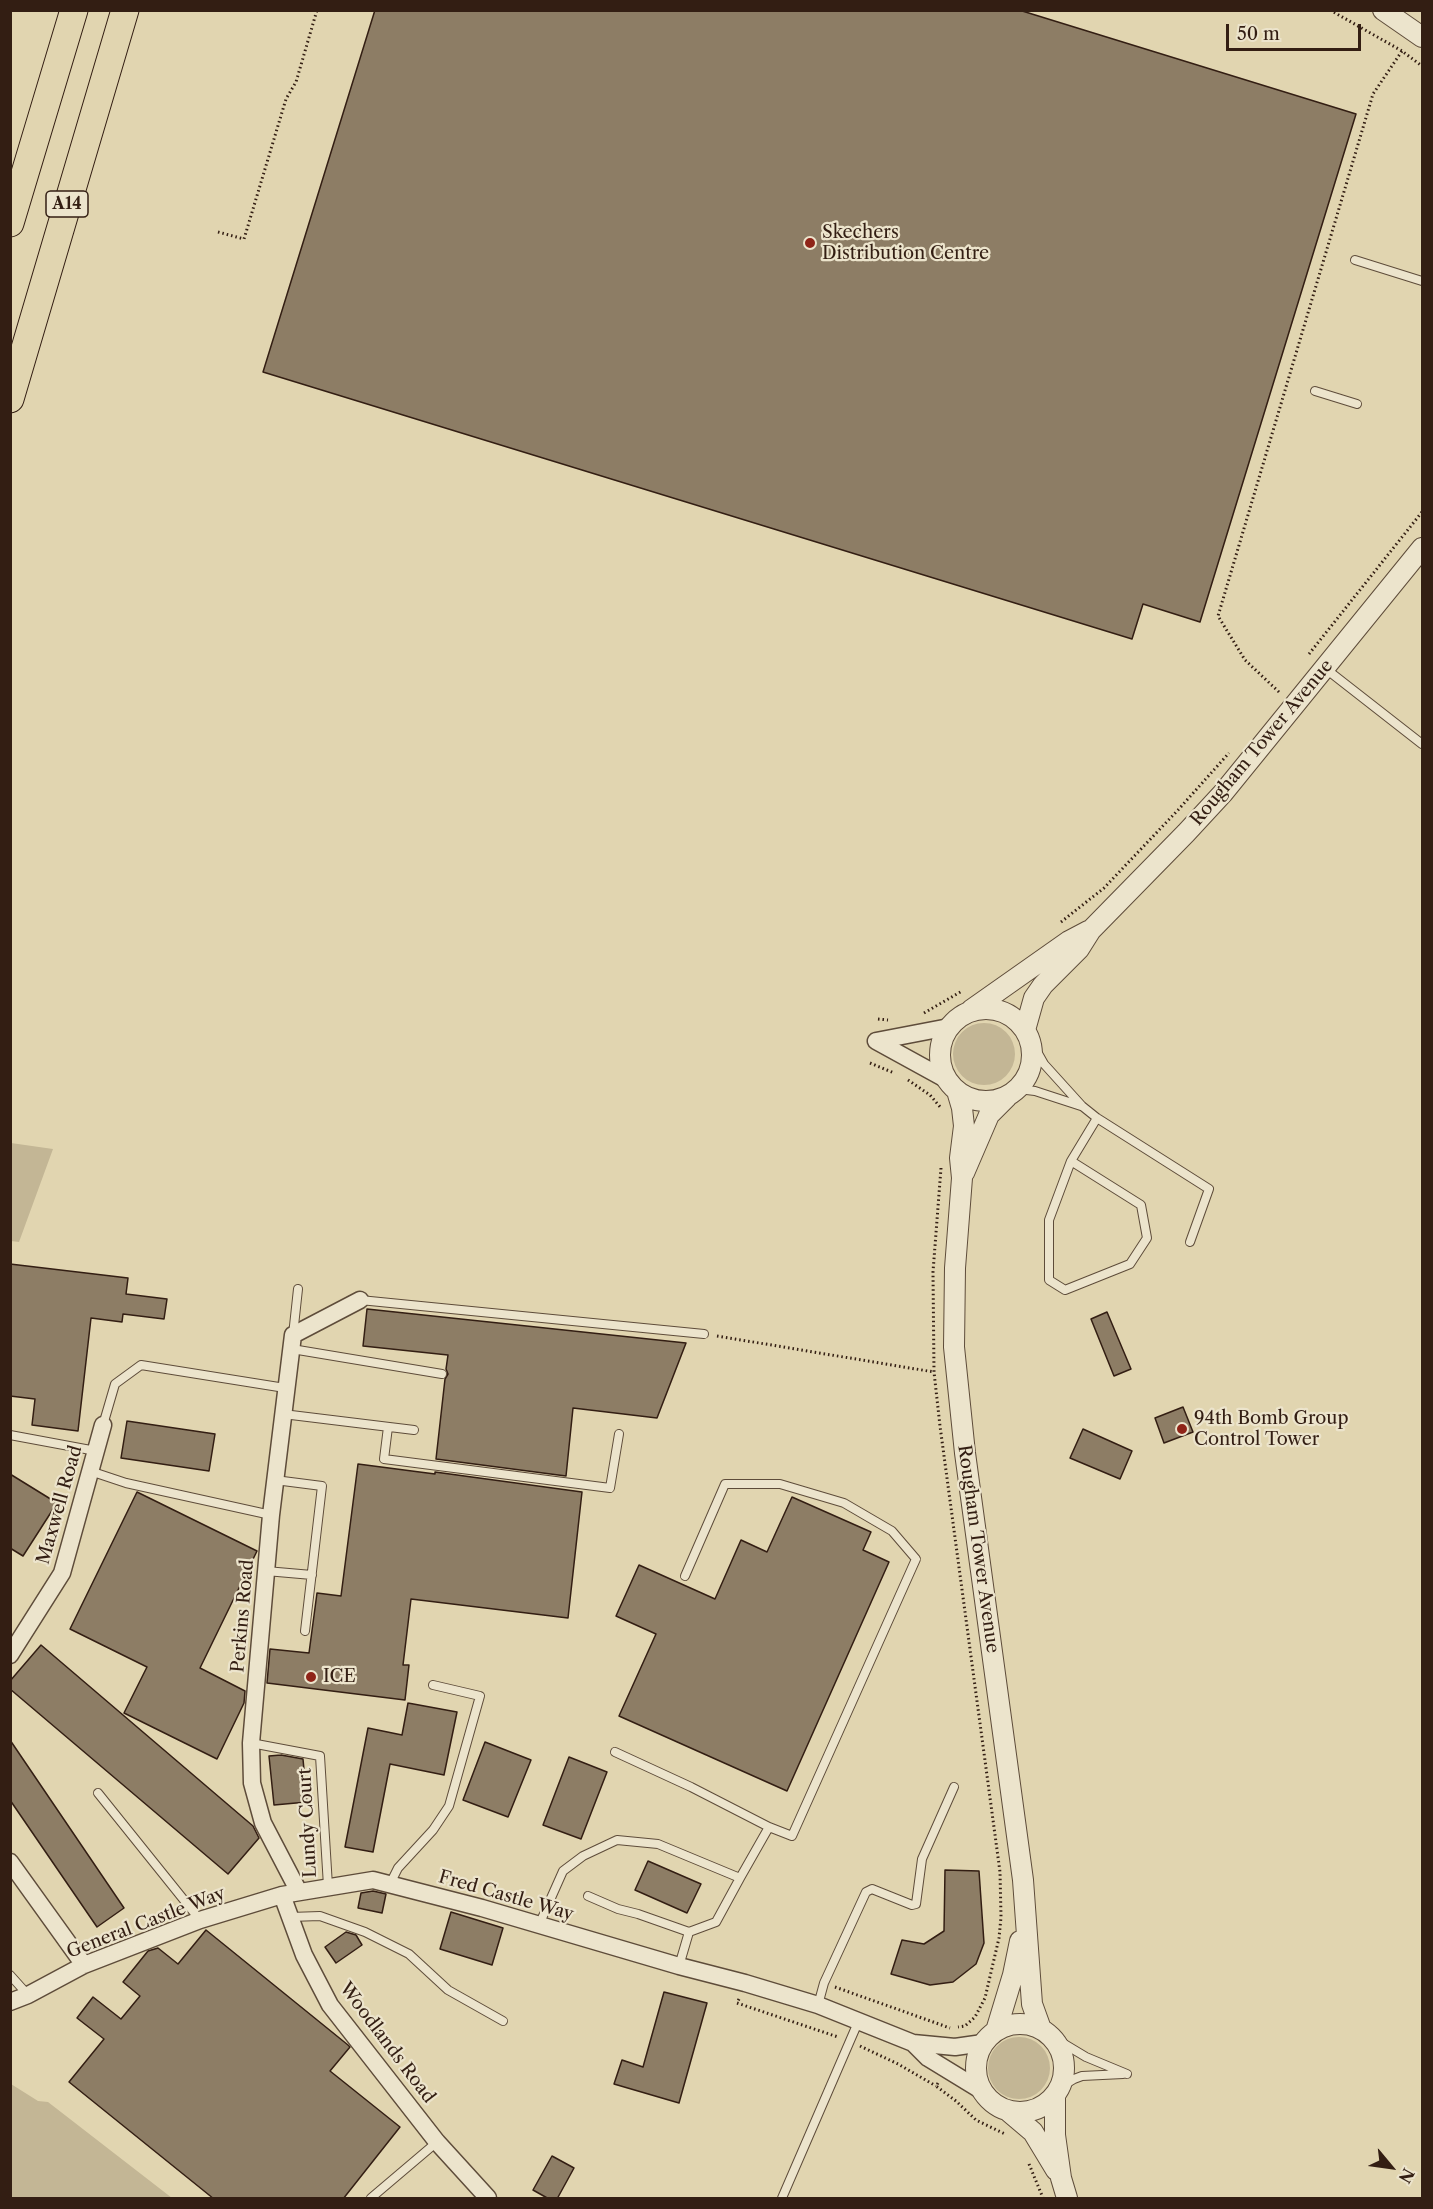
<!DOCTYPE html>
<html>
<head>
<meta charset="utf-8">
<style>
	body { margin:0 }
	#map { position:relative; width:1433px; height:2209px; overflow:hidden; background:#e1d5b0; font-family:"Libre Caslon Text",serif }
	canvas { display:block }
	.frame { position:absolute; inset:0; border:12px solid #331e13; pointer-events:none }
	.north { position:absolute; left:1361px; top:2137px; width:60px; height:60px; -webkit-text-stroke:4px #ece4cc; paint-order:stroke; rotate:119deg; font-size:16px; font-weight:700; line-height:24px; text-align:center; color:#331e13 }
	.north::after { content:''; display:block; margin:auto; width:21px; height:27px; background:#331e13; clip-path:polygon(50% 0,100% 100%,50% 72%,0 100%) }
	.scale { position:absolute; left:1226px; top:24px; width:135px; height:27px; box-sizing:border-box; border:3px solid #331e13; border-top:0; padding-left:8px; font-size:18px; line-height:21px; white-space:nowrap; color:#331e13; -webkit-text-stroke:4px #ece4cc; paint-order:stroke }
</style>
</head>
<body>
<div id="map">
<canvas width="1433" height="2209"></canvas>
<div class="frame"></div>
<div class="north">N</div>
<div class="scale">50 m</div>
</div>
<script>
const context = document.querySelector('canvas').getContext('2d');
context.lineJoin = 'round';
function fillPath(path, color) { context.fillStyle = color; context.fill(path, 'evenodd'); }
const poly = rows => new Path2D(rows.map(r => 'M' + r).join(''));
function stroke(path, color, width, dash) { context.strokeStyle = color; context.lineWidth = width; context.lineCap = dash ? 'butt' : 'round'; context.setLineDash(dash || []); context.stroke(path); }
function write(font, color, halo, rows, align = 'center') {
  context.font = font + ' "Libre Caslon Text",serif'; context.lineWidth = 4.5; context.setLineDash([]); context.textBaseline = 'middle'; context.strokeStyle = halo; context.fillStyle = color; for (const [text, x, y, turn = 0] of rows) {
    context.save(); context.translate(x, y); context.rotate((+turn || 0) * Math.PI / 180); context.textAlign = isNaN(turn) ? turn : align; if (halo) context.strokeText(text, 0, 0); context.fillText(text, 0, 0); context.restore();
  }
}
const green = poly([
	'953 1054a31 31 0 1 1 62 0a31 31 0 1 1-62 0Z',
	[11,1143,53,1149,19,1242,11,1241],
	'988 2068a31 31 0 1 1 62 0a31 31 0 1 1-62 0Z',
	[11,2084,38,2101,48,2102,172,2198,11,2198]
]);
const building = poly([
	[375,10,1019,10,1356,114,1200,622,1143,604,1132,639,263,372,375,10],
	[10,1264,128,1278,126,1294,167,1299,164,1319,123,1314,122,1322,91,1318,78,1431,32,1425,35,1399,10,1396,10,1264],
	[367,1309,686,1343,657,1418,573,1408,566,1476,436,1459,445,1379,448,1374,446,1369,448,1355,363,1346,367,1309],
	[1107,1312,1131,1369,1114,1376,1091,1319,1107,1312],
	[1183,1407,1193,1432,1164,1443,1155,1418,1183,1407],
	[127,1421,215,1434,209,1471,121,1458,127,1421],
	[1083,1429,1132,1451,1120,1479,1070,1458,1083,1429],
	[358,1464,435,1474,435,1472,582,1492,568,1618,411,1599,403,1665,409,1665,405,1700,267,1683,270,1649,309,1653,317,1593,341,1596,358,1464],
	[10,1474,57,1503,23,1556,10,1548,10,1474],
	[137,1492,257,1551,200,1668,245,1691,244,1703,217,1759,124,1713,147,1667,70,1629,137,1492],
	[792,1497,871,1532,863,1550,889,1562,787,1791,619,1716,656,1634,616,1616,639,1565,715,1599,741,1540,767,1552,792,1497],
	[41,1645,253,1826,259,1838,228,1874,10,1689,10,1681,41,1645],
	[408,1703,457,1712,444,1775,390,1764,373,1852,345,1847,368,1728,402,1735,408,1703],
	[10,1740,124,1908,97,1927,10,1800,10,1740],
	[485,1742,531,1760,508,1817,463,1800,485,1742],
	[281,1755,303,1759,307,1802,274,1805,269,1756,281,1755],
	[569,1757,607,1772,581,1839,543,1825,569,1757],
	[648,1861,701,1884,687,1913,635,1890,648,1861],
	[945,1870,979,1871,984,1943,976,1964,953,1982,930,1985,891,1974,902,1940,924,1944,944,1931,945,1870],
	[373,1891,386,1894,382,1913,358,1908,361,1893,373,1891],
	[451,1912,503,1928,492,1965,440,1949,451,1912],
	[206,1930,348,2045,350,2047,330,2071,400,2127,343,2199,214,2199,69,2082,104,2039,77,2018,93,1997,121,2019,140,1996,123,1982,148,1951,158,1948,178,1964,206,1930],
	[346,1932,356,1935,362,1945,336,1963,325,1947,346,1932],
	[664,1992,707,2003,679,2103,614,2084,622,2060,643,2067,664,1992],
	[552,2156,574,2168,557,2199,549,2199,533,2190,552,2156]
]);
const path = poly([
	[1330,10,1402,51,1422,66],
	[218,232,244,239,286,99,296,82,317,10],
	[1309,654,1422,512],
	[1279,692,1245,660,1218,616,1373,94,1402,51],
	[1061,922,1104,888,1178,810,1229,753],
	[924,1013,962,991],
	[878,1019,888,1020],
	[870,1063,894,1073],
	[908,1080,930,1095,941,1108],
	[941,1168,933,1272,934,1372,940,1426,1000,1872,1001,1917,999,1938,985,1998,975,2017,965,2026,958,2027],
	[717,1336,934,1372],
	[835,1987,950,2028],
	[739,1999,737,2003,838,2037],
	[860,2046,898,2064,936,2086],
	[938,2083,936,2086,956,2101,976,2120,1005,2134],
	[1029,2164,1043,2198]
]);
const service = poly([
	[1355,260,1422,281],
	[1315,391,1357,404],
	[1326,669,1422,744],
	[1031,1041,1044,1064,1082,1106,1097,1118,1209,1189,1190,1242],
	[1018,1089,1035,1091,1081,1106],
	[1071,1161,1049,1220,1049,1280,1065,1290,1130,1264,1147,1238,1141,1205,1071,1161,1097,1118],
	[360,1300,704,1334],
	[293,1335,298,1289],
	[292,1349,442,1374],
	[283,1414,414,1430],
	[103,1425,115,1384,141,1365,285,1388],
	[388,1427,384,1459,610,1488,619,1434],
	[10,1435,96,1451],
	[90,1471,126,1483,271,1515],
	[275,1480,322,1486,305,1631],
	[266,1571,312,1575],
	[685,1576,725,1484,780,1484,844,1503,892,1531,916,1559,792,1836,769,1827],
	[251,1743,320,1756,328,1886],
	[98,1793,200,1920],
	[390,1884,398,1868,433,1830,449,1806,480,1696,433,1685],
	[588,1896,618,1909,638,1914,689,1932,716,1922,740,1878],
	[290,1917,320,1916,365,1932,409,1954,448,1990,503,2021],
	[539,1925,563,1871,583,1856,617,1840,658,1844,740,1878,769,1827,691,1787,615,1752],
	[679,1966,689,1932],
	[10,1975,28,1995],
	[818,2005,824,1983,866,1892,872,1889,912,1905,916,1904,922,1859,954,1787],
	[1051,2036,1086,2057,1127,2074],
	[1059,2088,1074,2079,1082,2076,1123,2074],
	[371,2198,437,2142],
	[782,2198,859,2020]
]);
const minor = poly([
	[876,1041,947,1080],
	[876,1041,949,1027],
	[10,1655,62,1573,103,1425],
	[10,1862,84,1965],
	[299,1892,263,1823,252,1783,251,1743,271,1515,293,1335,360,1300],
	[282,1895,304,1955,330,2005,437,2142,488,2198],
	[10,2002,28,1995,84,1965,200,1920,282,1895,373,1880,482,1908,679,1966,745,1983,818,2005,913,2043,955,2047,983,2043],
	[913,2043,928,2058,982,2091]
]);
const tertiary = poly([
	[1383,10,1422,37],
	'940 1055a46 46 0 1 1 92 0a46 46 0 1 1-92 0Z',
	[971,1010,1069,941,1088,931],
	[1025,1030,1034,998,1043,985,1079,949,1091,930,1186,833,1223,793,1422,548],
	[957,1091,962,1108,964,1126,960,1158,962,1178,955,1268,954,1347,965,1453,1023,1880,1032,2004,1041,2029],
	[964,1173,989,1115,1007,1097],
	'976 2068a44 44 0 1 1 88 0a44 44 0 1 1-88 0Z',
	[996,2031,1013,1975,1020,1941],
	[1055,2095,1055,2135,1061,2178,1067,2198],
	[1007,2110,1033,2132,1056,2170]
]);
const trunk = poly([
	[10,223,74,10],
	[10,399,125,10]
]);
const markers = [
	[810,243,6,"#8f2418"],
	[1182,1429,6,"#8f2418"],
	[311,1677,6,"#8f2418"]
];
const shields = [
	[67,204,42]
];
const shieldNames = [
	["A14",67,204]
];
const poiNames = [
	["Skechers",822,233],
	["Distribution Centre",822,254],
	["94th Bomb Group",1194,1419],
	["Control Tower",1194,1440],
	["ICE",323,1677]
];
const streetNames = [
	["Rougham Tower Avenue",1262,743,-50],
	["Maxwell Road",60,1505,-74],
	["Rougham Tower Avenue",978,1549,82],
	["Perkins Road",243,1616,-85],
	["Lundy Court",308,1823,-93],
	["Fred Castle Way",506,1896,16],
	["General Castle Way",146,1923,-21],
	["Woodlands Road",387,2043,53]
];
fillPath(green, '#c3b695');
fillPath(building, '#8d7d65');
stroke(building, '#331e13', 1.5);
stroke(service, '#5e4c3a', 10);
stroke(minor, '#5e4c3a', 19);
stroke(tertiary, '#5e4c3a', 22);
stroke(trunk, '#331e13', 29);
stroke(path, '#331e13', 3, [1.5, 3]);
stroke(service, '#ece4cc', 8);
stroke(minor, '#ece4cc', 16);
stroke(tertiary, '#ece4cc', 20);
stroke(trunk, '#e1d5b0', 27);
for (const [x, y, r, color] of markers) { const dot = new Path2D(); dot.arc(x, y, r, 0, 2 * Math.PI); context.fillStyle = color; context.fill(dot); stroke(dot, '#ece4cc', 2); }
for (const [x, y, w] of shields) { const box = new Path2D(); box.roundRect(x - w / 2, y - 13, w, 26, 4.5); context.fillStyle = '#ece4cc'; context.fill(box); stroke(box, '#331e13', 1.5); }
write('bold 16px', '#331e13', null, shieldNames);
write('18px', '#331e13', '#ece4cc', poiNames, 'left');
write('18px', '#331e13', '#ece4cc', streetNames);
</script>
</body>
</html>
